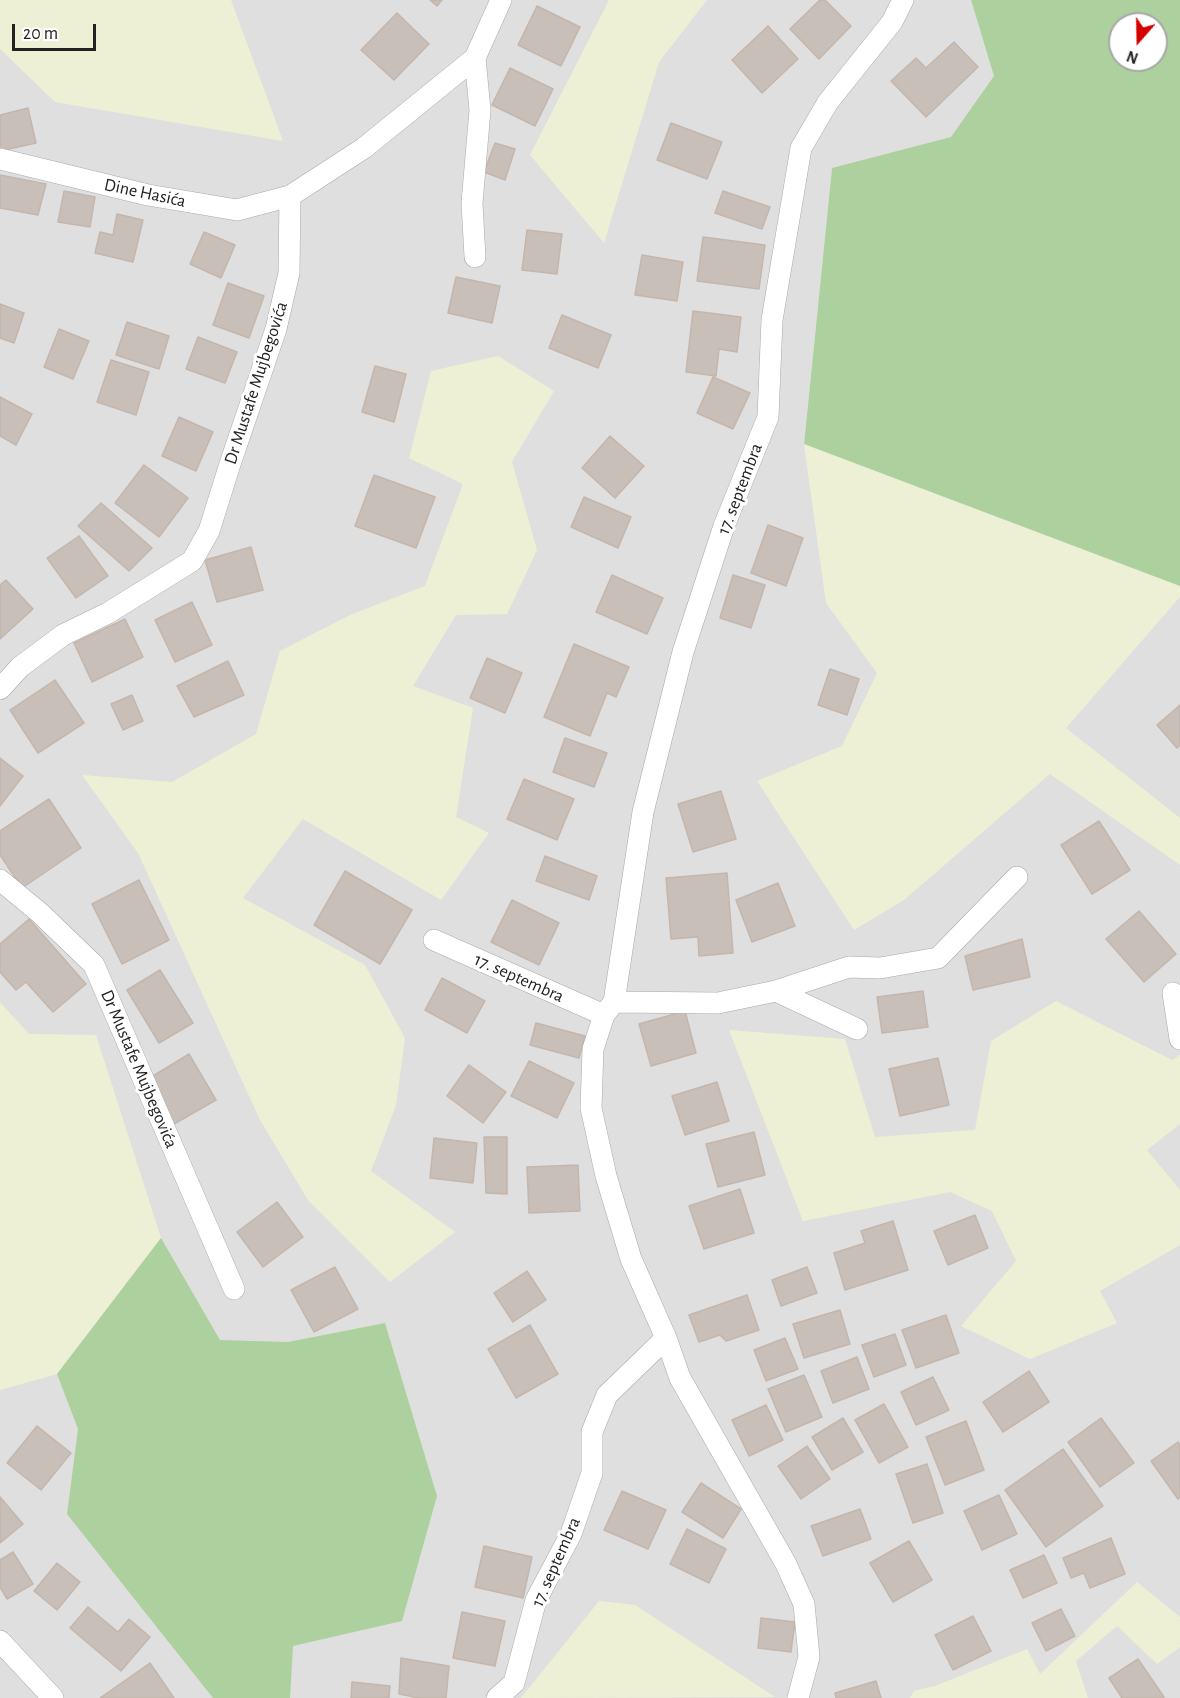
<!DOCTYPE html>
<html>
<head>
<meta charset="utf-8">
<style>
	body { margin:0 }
	#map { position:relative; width:1180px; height:1698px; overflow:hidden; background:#f2efe9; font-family:"Alegreya Sans",sans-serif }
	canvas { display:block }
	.north { position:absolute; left:1108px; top:12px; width:60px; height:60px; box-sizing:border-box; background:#fff; border:2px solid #a7a7a7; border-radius:50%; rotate:200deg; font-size:16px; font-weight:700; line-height:24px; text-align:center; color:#222 }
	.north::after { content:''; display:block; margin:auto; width:21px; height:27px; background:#d40000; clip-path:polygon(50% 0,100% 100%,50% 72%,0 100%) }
	.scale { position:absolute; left:12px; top:24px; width:84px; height:27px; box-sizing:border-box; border:3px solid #222; border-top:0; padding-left:8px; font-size:18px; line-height:21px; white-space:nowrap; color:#222; -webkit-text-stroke:4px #fff; paint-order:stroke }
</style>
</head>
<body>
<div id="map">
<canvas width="1180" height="1698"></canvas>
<div class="north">N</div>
<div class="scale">20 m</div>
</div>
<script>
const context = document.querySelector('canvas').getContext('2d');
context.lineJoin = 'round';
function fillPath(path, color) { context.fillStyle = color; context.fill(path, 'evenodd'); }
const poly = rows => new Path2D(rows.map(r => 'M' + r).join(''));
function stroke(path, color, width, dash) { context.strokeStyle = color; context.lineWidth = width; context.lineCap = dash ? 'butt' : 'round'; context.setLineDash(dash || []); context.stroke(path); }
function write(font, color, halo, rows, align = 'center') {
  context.font = font + ' "Alegreya Sans",sans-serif'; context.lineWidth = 6; context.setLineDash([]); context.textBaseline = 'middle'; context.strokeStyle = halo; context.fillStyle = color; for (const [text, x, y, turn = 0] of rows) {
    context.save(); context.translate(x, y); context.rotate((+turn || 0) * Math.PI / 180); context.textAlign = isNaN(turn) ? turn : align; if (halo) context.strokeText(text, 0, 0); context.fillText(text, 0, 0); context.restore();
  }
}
const residential = poly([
	[0,0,971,0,995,76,951,138,832,169,804,444,1180,586,1180,1698,0,1698]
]);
const farmland = poly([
	[0,0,231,0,283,141,55,102,0,49],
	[609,0,707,0,659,62,604,243,530,155],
	[498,356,554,391,512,462,537,550,507,614,456,615,413,686,473,708,456,817,489,833,441,900,303,819,243,898,365,965,405,1038,396,1105,371,1171,455,1232,390,1282,308,1200,260,1120,138,853,82,775,172,782,256,734,280,651,350,615,425,586,463,484,409,458,431,371],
	[804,444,1180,586,1180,597,1066,728,1180,818,1180,865,1050,774,904,900,854,930,757,781,842,746,877,673,826,603],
	[1056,1001,1172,1060,1180,1055,1180,1124,1147,1150,1180,1190,1180,1245,1100,1291,1117,1323,1030,1359,961,1326,1016,1261,992,1211,950,1192,803,1221,729,1030,845,1039,875,1137,975,1130,991,1041],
	[0,1002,29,1034,96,1035,161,1238,57,1374,0,1390],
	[1137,1582,1180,1617,1180,1647,1157,1664,1117,1626,1076,1661,1088,1698,910,1698,914,1691,935,1686,1027,1649,1040,1674],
	[599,1601,635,1605,775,1697,521,1698]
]);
const forest = poly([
	[971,0,1180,0,1180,586,804,444,832,168,951,137,994,76],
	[1120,24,1156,24,1156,60,1120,60],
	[161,1238,220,1340,288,1342,385,1323,437,1496,402,1621,293,1646,290,1698,213,1698,67,1514,78,1429,57,1374]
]);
const building = poly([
	[430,0,442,0,437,6,430,0],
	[820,0,825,0,851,26,819,59,790,29,820,0],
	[537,6,580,27,561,66,518,45,537,6],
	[397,13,429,44,394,80,361,50,397,13],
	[768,26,798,59,762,93,732,60,768,26],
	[954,42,978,67,926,117,891,81,916,58,926,68,954,42],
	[510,68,553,89,535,126,492,105,510,68],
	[28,108,36,143,0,151,0,115,28,108],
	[671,123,722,142,707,179,657,160,671,123],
	[495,143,515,149,505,180,484,172,495,143],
	[0,175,46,184,38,215,0,208,0,175],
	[64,191,95,197,90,227,58,222,64,191],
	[723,191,770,207,762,229,715,213,723,191],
	[117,214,143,220,133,262,95,253,100,232,113,235,117,214],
	[527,230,562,234,557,274,522,270,527,230],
	[204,232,235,245,221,278,190,264,204,232],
	[703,237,765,245,759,289,697,281,703,237],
	[642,255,683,262,677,301,635,295,642,255],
	[456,277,500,286,492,323,448,313,456,277],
	[228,283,264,296,249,338,213,325,228,283],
	[0,304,24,313,14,343,0,338,0,304],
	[693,311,741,317,737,352,719,349,716,376,686,372,693,311],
	[562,315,611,335,598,368,549,348,562,315],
	[127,322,169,336,159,369,116,355,127,322],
	[59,329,89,341,73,379,44,367,59,329],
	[198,337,237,352,225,383,186,369,198,337],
	[111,360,149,372,136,415,97,402,111,360],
	[375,366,406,374,394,422,362,412,375,366],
	[713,377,750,393,733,429,697,413,713,377],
	[0,397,32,414,16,445,0,436,0,397],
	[179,417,213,432,196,471,162,456,179,417],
	[610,436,644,466,615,498,582,468,610,436],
	[144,465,188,498,159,537,115,503,144,465],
	[374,475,435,497,416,548,355,526,374,475],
	[584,497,631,517,618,548,571,527,584,497],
	[101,503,152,548,129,571,78,526,101,503],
	[768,525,803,538,786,586,751,573,768,525],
	[79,536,108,576,76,598,47,558,79,536],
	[251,547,263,590,217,602,205,560,251,547],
	[612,575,663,598,647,634,596,612,612,575],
	[733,575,765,585,751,628,720,618,733,575],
	[6,580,33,609,0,639,0,585,6,580],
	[192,602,212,645,175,662,155,620,192,602],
	[125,619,143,657,92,682,74,643,125,619],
	[574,644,629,667,616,697,607,693,590,736,544,717,574,644],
	[487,658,522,673,505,713,470,698,487,658],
	[228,661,244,695,194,717,177,686,228,661],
	[830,669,859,679,847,715,818,705,830,669],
	[55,680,84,723,38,753,10,710,55,680],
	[132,695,143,721,123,730,111,704,132,695],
	[1180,705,1180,745,1177,748,1157,725,1180,705],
	[565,738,607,753,594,787,553,772,565,738],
	[0,758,23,776,0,806,0,758],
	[524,779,574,799,557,840,507,819,524,779],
	[721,791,736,839,693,852,678,804,721,791],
	[49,799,81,848,22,888,0,855,0,831,49,799],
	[1099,821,1130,870,1092,894,1061,845,1099,821],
	[545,856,597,876,589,900,536,881,545,856],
	[345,871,412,910,380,964,314,925,345,871],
	[727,873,733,953,699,956,698,937,671,939,666,878,727,873],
	[139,880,169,940,122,964,92,904,139,880],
	[778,883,795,926,752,942,736,900,778,883],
	[512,900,559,923,539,965,491,942,512,900],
	[1139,911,1176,954,1144,982,1106,939,1139,911],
	[29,919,86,984,53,1012,26,982,16,990,0,972,0,944,29,919],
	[1022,939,1030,977,973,990,965,956,1022,939],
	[160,970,193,1023,159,1043,127,990,160,970],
	[442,978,485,1001,467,1033,425,1010,442,978],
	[923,991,928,1027,882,1033,877,997,923,991],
	[685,1011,696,1053,651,1066,639,1024,685,1011],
	[536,1023,585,1036,579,1058,530,1045,536,1023],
	[189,1054,216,1100,174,1124,148,1079,189,1054],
	[938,1058,949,1105,900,1116,889,1069,938,1058],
	[529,1061,574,1083,557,1118,511,1096,529,1061],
	[469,1065,506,1092,483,1123,447,1096,469,1065],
	[717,1082,729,1121,685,1135,672,1096,717,1082],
	[754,1132,765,1175,718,1187,706,1144,754,1132],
	[484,1137,507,1137,507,1194,486,1193,484,1137],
	[434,1138,477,1143,473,1183,430,1178,434,1138],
	[578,1165,580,1211,529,1213,527,1167,578,1165],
	[740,1189,754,1233,704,1249,689,1206,740,1189],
	[277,1202,303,1237,263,1267,237,1232,277,1202],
	[975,1215,988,1248,948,1265,934,1231,975,1215],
	[893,1221,908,1270,845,1290,834,1253,865,1243,861,1231,893,1221],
	[335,1267,358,1309,314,1332,291,1290,335,1267],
	[807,1267,817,1293,781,1306,772,1280,807,1267],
	[527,1271,546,1300,513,1322,494,1293,527,1271],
	[747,1295,759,1330,726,1341,720,1335,699,1342,689,1315,747,1295],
	[840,1310,850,1344,804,1358,793,1324,840,1310],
	[946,1315,959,1353,916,1368,902,1330,946,1315],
	[530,1325,558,1374,516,1398,488,1349,530,1325],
	[895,1334,906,1365,874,1377,862,1345,895,1334],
	[785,1338,798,1369,766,1381,754,1350,785,1338],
	[857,1357,869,1389,833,1403,821,1371,857,1357],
	[1029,1371,1049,1402,1003,1432,983,1402,1029,1371],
	[804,1375,822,1417,786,1432,768,1389,804,1375],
	[933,1377,949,1410,916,1425,901,1392,933,1377],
	[884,1404,908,1447,879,1463,855,1420,884,1404],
	[766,1405,783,1440,749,1456,732,1420,766,1405],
	[843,1418,863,1452,832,1470,812,1437,843,1418],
	[1101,1418,1134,1463,1100,1487,1068,1442,1101,1418],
	[966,1421,984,1470,945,1485,926,1437,966,1421],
	[37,1426,71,1453,41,1490,7,1463,37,1426],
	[1178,1442,1180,1445,1180,1497,1178,1499,1151,1461,1178,1442],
	[807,1446,830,1479,801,1499,778,1466,807,1446],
	[1063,1449,1103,1506,1046,1547,1005,1490,1063,1449],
	[927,1464,943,1513,913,1523,896,1474,927,1464],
	[701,1483,741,1509,723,1538,682,1512,701,1483],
	[622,1491,666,1510,648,1549,604,1530,622,1491],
	[999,1495,1017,1534,982,1550,964,1511,999,1495],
	[0,1497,23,1524,0,1543,0,1497],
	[860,1509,871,1539,823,1556,811,1526,860,1509],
	[687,1529,726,1549,709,1583,670,1564,687,1529],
	[1111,1538,1125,1574,1090,1588,1084,1573,1071,1578,1063,1558,1111,1538],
	[909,1541,932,1580,893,1602,870,1563,909,1541],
	[484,1546,532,1557,523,1598,475,1587,484,1546],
	[13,1552,33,1584,7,1599,0,1587,0,1560,13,1552],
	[1044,1555,1057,1583,1023,1598,1010,1570,1044,1555],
	[57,1563,80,1582,57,1610,34,1591,57,1563],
	[88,1607,118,1632,129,1619,150,1637,121,1671,70,1628,88,1607],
	[1061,1609,1075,1636,1046,1651,1032,1623,1061,1609],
	[462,1612,505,1621,495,1666,453,1658,462,1612],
	[973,1616,991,1651,953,1670,935,1635,973,1616],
	[761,1618,795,1622,791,1652,758,1648,761,1618],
	[401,1658,449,1666,446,1698,419,1698,399,1694,401,1658],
	[1138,1659,1164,1697,1163,1698,1122,1698,1109,1678,1138,1659],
	[150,1663,174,1698,100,1698,150,1663],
	[876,1681,881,1698,836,1698,835,1693,876,1681],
	[352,1682,390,1686,389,1698,351,1698,352,1682]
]);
const street = poly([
	[475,58,480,110,472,203,475,257],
	[0,159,148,195,237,210,290,196,364,148,475,58,501,0],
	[0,689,20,667,63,635,108,613,192,561,209,531,230,464,276,329,289,273,290,196],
	[0,880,40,913,94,965,234,1289],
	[434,940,604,1015],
	[776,991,849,967,880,968,938,958,1017,877],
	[1173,993,1180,1039],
	[614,1002,718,1003,776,991,857,1029],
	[0,1641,53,1698],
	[497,1698,514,1683,536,1600,571,1534,592,1473,592,1432,607,1395,666,1338],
	[798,1698,809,1657,804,1604,786,1564,680,1378,666,1338,631,1259,606,1176,591,1108,593,1049,604,1015,614,1002,643,812,683,652,724,526,768,417,772,320,801,148,828,102,892,22,903,0]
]);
const streetNames = [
	["Dine Hasića",145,193,12],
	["Dr Mustafe Mujbegovića",256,383,-72],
	["17. septembra",740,489,-69],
	["17. septembra",519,978,24],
	["Dr Mustafe Mujbegovića",139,1069,67],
	["17. septembra",556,1562,-66]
];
fillPath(residential, '#e0dfdf');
fillPath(farmland, '#eef0d5');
fillPath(forest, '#add19e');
fillPath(building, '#c7bfb8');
stroke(building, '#c4b6ab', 1.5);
stroke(street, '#a9a9a9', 22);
stroke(street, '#fff', 21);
write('18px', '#222', '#fff', streetNames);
</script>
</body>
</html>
